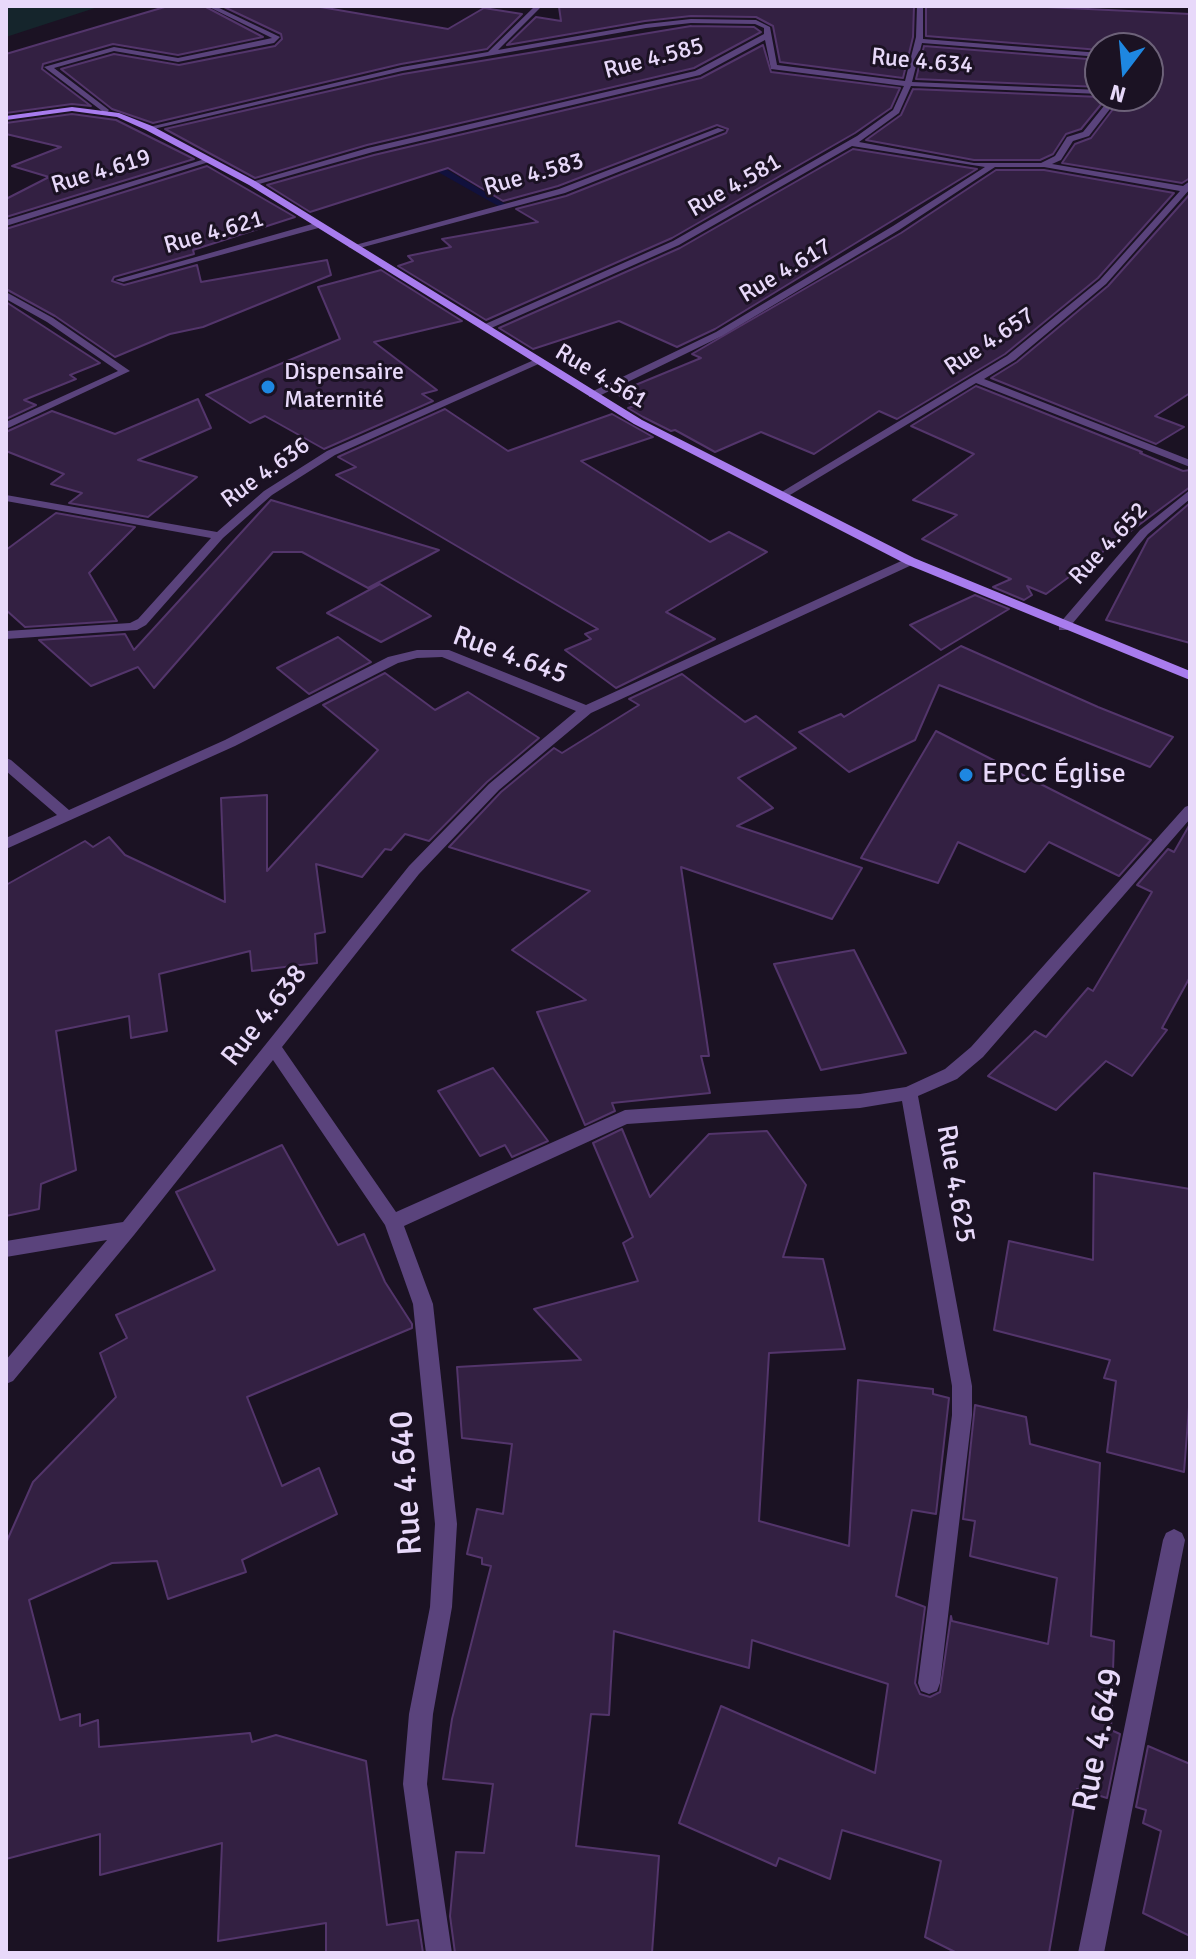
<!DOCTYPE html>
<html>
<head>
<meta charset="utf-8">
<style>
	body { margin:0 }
	#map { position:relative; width:1196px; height:1959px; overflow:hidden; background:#1b1223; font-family:Signika,sans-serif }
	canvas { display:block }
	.frame { position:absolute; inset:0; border:8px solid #e8d9fa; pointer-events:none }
	.north { position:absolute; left:1084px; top:32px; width:80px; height:80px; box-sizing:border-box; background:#1b1223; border:2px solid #6d6279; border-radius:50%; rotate:196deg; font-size:22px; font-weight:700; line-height:32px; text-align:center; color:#e8d9fa }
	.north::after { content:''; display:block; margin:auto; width:28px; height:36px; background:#1e87e1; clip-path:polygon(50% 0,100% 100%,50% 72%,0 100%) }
</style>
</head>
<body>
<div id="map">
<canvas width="1196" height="1959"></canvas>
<div class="frame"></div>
<div class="north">N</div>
</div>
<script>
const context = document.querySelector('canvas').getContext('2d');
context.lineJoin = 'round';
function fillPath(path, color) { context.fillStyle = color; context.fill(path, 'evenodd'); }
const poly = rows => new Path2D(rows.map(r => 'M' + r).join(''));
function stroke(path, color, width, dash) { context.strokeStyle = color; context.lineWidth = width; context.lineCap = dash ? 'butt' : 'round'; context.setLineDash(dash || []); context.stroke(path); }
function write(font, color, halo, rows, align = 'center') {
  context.font = font + ' Signika,sans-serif'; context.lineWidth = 6; context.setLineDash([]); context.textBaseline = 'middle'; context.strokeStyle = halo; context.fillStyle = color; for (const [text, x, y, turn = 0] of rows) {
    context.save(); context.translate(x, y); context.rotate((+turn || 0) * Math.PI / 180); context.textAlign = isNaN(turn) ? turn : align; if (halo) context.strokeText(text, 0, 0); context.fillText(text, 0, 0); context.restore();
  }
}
const green = poly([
	[6,6,101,6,6,37]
]);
const stream = poly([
	[438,168,444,168,507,205,500,207,438,172,438,168]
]);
const building = poly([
	[168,6,204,6,263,37,178,55,113,44,43,64,42,69,91,106,72,104,6,113,6,54,168,6],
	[222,6,315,6,448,29,484,8,522,14,487,49,401,64,153,123,112,109,61,69,114,54,179,65,275,46,282,39,281,34,222,6],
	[564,6,914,6,913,37,903,78,780,62,773,26,756,17,691,16,645,21,507,45,536,17,561,21,559,7,564,6],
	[926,6,1027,6,1190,14,1190,178,1182,183,1062,163,1075,144,1091,138,1123,96,1148,96,1148,48,1100,50,926,36,926,6],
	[691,26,754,27,761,32,694,68,367,145,255,178,165,129,403,74,691,26],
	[763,45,771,72,900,88,891,108,855,133,672,238,486,320,398,266,413,261,408,256,451,247,442,239,538,222,516,209,566,196,726,133,728,129,717,125,558,186,503,201,448,168,310,212,267,185,374,155,701,78,763,45],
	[924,46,1100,60,1100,87,916,79,924,46],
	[913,89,1100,97,1108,96,1081,129,1066,134,1053,154,1040,160,974,160,866,140,901,115,913,89],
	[72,114,116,120,194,159,6,217,6,199,49,177,12,166,61,147,6,134,6,123,72,114],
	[853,149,977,169,715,329,677,347,619,321,533,349,499,328,680,248,853,149],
	[207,166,295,217,193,250,194,254,114,277,112,281,124,285,197,265,201,282,327,260,331,275,203,327,170,334,115,357,55,316,6,289,6,229,207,166],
	[996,170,1044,170,1174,193,1098,278,1005,354,897,419,879,411,814,454,761,432,715,452,675,430,671,431,643,417,628,408,634,406,616,393,701,358,692,354,901,233,996,170],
	[1190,194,1190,393,1155,416,1184,427,1156,444,991,378,1017,362,1108,286,1190,194],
	[381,270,462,321,374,342,437,390,422,394,433,401,324,449,265,416,250,423,206,395,340,339,318,287,381,270],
	[6,302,100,363,70,375,76,379,24,400,36,405,6,419,6,302],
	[976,386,1142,452,1140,453,1183,471,1190,470,1190,487,1046,594,1027,586,1032,595,1024,600,993,587,1011,579,922,539,957,515,913,500,974,454,911,426,976,386],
	[198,399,211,428,138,460,197,477,148,517,69,503,82,493,51,484,64,474,6,451,6,432,52,411,115,434,198,399],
	[445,409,508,451,612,414,653,437,581,461,710,542,729,532,767,552,666,612,715,639,616,688,565,650,591,639,585,634,598,629,336,475,356,467,338,457,445,409],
	[271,500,439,550,368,588,302,552,273,552,154,688,138,667,91,686,39,640,125,634,134,650,271,500],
	[1190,503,1190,643,1106,620,1148,539,1190,503],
	[56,513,135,527,89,573,117,621,25,627,6,610,6,550,56,513],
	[380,584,431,616,381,642,327,613,380,584],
	[975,595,1009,609,941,650,910,625,975,595],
	[338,637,371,662,309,694,277,668,338,637],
	[961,646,1098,707,1173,737,1150,767,939,685,915,740,849,772,799,732,841,714,844,717,961,646],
	[385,673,435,710,468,692,539,738,487,782,429,841,405,834,391,850,385,849,362,877,316,864,325,932,315,934,317,963,252,971,250,951,159,974,167,1031,131,1038,129,1016,56,1031,76,1170,41,1184,39,1209,6,1216,6,885,85,841,93,847,109,837,125,855,225,902,221,798,267,795,267,871,378,750,323,705,385,673],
	[682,674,745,722,756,716,796,748,738,778,773,808,737,826,862,868,832,919,681,867,709,1056,701,1056,710,1093,612,1103,615,1111,585,1125,537,1012,586,1000,512,950,590,891,449,847,501,792,554,748,562,753,639,705,629,699,682,674],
	[936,731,1151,840,1119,876,1049,842,1025,872,958,842,938,883,861,858,936,731],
	[1190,824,1190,977,1162,1028,1167,1030,1132,1076,1106,1061,1056,1110,988,1076,1035,1031,1046,1037,1088,988,1093,991,1152,892,1137,885,1168,849,1174,852,1190,824],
	[854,950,906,1053,821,1070,774,964,854,950],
	[493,1068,548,1141,512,1157,505,1145,480,1156,438,1091,493,1068],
	[622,1129,650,1197,709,1134,767,1131,806,1185,783,1257,823,1259,845,1349,769,1353,759,1521,849,1546,858,1380,933,1389,933,1394,949,1398,936,1514,912,1510,896,1596,925,1607,915,1683,920,1694,930,1697,940,1692,951,1616,952,1621,1048,1644,1057,1578,970,1556,975,1521,963,1519,975,1405,1026,1417,1030,1444,1100,1463,1091,1636,1114,1641,1111,1730,1120,1734,1107,1798,1077,1789,1049,1953,957,1953,925,1937,941,1861,842,1830,830,1879,779,1858,776,1866,679,1823,721,1706,875,1773,888,1684,752,1640,749,1668,614,1631,609,1715,591,1714,576,1846,659,1856,652,1953,455,1953,450,1916,456,1852,484,1853,493,1784,443,1779,452,1719,491,1566,482,1564,482,1558,467,1554,477,1509,503,1514,512,1444,462,1438,457,1367,581,1360,534,1309,638,1281,623,1243,633,1237,593,1143,622,1129],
	[282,1145,338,1245,364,1234,385,1282,412,1324,412,1328,247,1397,282,1486,319,1468,337,1514,242,1560,246,1572,168,1599,157,1561,112,1563,29,1600,60,1720,80,1714,80,1726,98,1720,99,1747,250,1733,252,1742,276,1735,366,1761,387,1925,418,1920,423,1953,326,1953,326,1923,218,1941,222,1843,100,1875,100,1834,6,1859,6,1543,33,1482,116,1397,100,1353,127,1338,116,1315,215,1270,176,1192,282,1145],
	[1094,1173,1190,1189,1190,1394,1184,1472,1107,1452,1116,1381,1104,1378,1110,1360,994,1330,1009,1241,1093,1260,1094,1173],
	[1148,1746,1190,1764,1190,1936,1143,1913,1161,1831,1143,1823,1146,1810,1136,1807,1148,1746]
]);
const minor = poly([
	[207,6,215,6,280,37,274,43,178,62,114,51,54,68,109,110,106,114,44,67,114,47,178,58,272,38,207,6],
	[535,6,542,6,498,50,646,24,691,19,756,20,770,27,777,65,905,81,916,37,917,6,923,6,923,39,1100,53,1100,57,922,43,912,82,1100,90,1100,94,911,86,899,113,859,142,974,163,1041,163,1055,156,1067,137,1083,132,1112,96,1120,96,1089,136,1073,141,1061,160,1052,164,1183,186,1190,181,1190,189,1106,284,1015,360,984,379,1190,460,1190,467,976,383,785,498,775,496,1007,356,1100,280,1180,191,1044,167,995,167,899,230,722,336,597,397,589,397,589,393,716,332,893,226,985,167,852,146,679,245,489,329,483,329,483,325,673,241,857,136,893,110,903,88,904,86,771,69,765,40,700,75,373,152,252,186,248,183,368,148,695,71,764,34,764,28,755,24,691,23,646,28,402,71,149,130,145,128,402,67,488,52,535,6],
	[718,128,725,130,565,193,356,249,348,247,559,189,718,128],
	[205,159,212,161,6,226,6,220,205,159],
	[319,222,322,223,322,227,123,282,115,280,319,222],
	[6,292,53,318,130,371,6,429,6,422,118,371,47,322,6,299,6,292],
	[534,360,543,362,335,455,272,495,223,538,146,625,137,630,6,639,6,631,130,623,138,619,211,538,6,501,6,495,217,532,264,491,327,451,534,360],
	[1190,490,1190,499,1148,534,1067,630,1059,630,1059,624,1140,530,1190,490],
	[910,557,914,558,914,564,591,713,499,790,419,874,282,1047,396,1212,625,1110,860,1094,906,1087,945,1069,971,1047,1185,807,1190,805,1190,819,983,1057,957,1079,918,1096,972,1386,972,1415,940,1683,937,1691,929,1694,921,1691,918,1683,952,1415,952,1386,902,1101,860,1108,627,1124,404,1226,433,1304,457,1524,452,1607,433,1714,427,1784,452,1953,426,1953,403,1784,409,1714,430,1607,435,1524,413,1304,385,1225,273,1060,134,1235,13,1381,6,1384,6,1360,107,1240,6,1257,6,1241,123,1222,409,866,489,784,576,711,442,657,417,658,398,663,235,746,6,849,6,838,57,815,6,771,6,758,11,760,69,810,225,740,388,657,417,650,449,650,586,705,910,557],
	[1174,1529,1182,1533,1185,1540,1104,1953,1078,1953,1163,1540,1166,1533,1174,1529]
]);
const secondary = poly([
	[72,107,119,113,152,126,255,181,642,420,914,558,1190,671,1190,680,906,564,634,424,249,185,146,130,117,117,72,111,6,120,6,116,72,107]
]);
const markers = [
	[268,387,8,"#1e87e1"],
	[966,775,8,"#1e87e1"]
];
const farStreetnames = [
	["Rue 4.585",654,59,-15],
	["Rue 4.634",922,62,5],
	["Rue 4.619",101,172,-17],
	["Rue 4.583",534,175,-16],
	["Rue 4.581",735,186,-30],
	["Rue 4.621",214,233,-16],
	["Rue 4.617",786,271,-31],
	["Rue 4.657",990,342,-34],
	["Rue 4.561",601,377,31],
	["Rue 4.636",266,473,-36],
	["Rue 4.652",1109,544,-47]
];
const farPoinames = [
	["Dispensaire",284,373],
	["Maternité",284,401]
];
const streetNames = [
	["Rue 4.645",510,656,20],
	["Rue 4.638",265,1016,-52],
	["Rue 4.625",955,1184,80]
];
const poiNames = [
	["EPCC Église",982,775]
];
const nearStreetnames = [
	["Rue 4.640",407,1483,-94],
	["Rue 4.649",1099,1740,-79]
];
fillPath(green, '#15252c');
fillPath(stream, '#11113d');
fillPath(building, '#332042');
stroke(building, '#53356b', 2);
fillPath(minor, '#5a437c');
fillPath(secondary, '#a87cee');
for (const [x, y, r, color] of markers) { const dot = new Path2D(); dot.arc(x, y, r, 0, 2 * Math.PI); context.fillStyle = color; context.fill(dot); stroke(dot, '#1b1223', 3); }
write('24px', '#e8d9fa', '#1b1223', farStreetnames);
write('24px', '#e8d9fa', '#1b1223', farPoinames, 'left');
write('28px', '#e8d9fa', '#1b1223', streetNames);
write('28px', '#e8d9fa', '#1b1223', poiNames, 'left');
write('34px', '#e8d9fa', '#1b1223', nearStreetnames);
</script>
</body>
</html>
